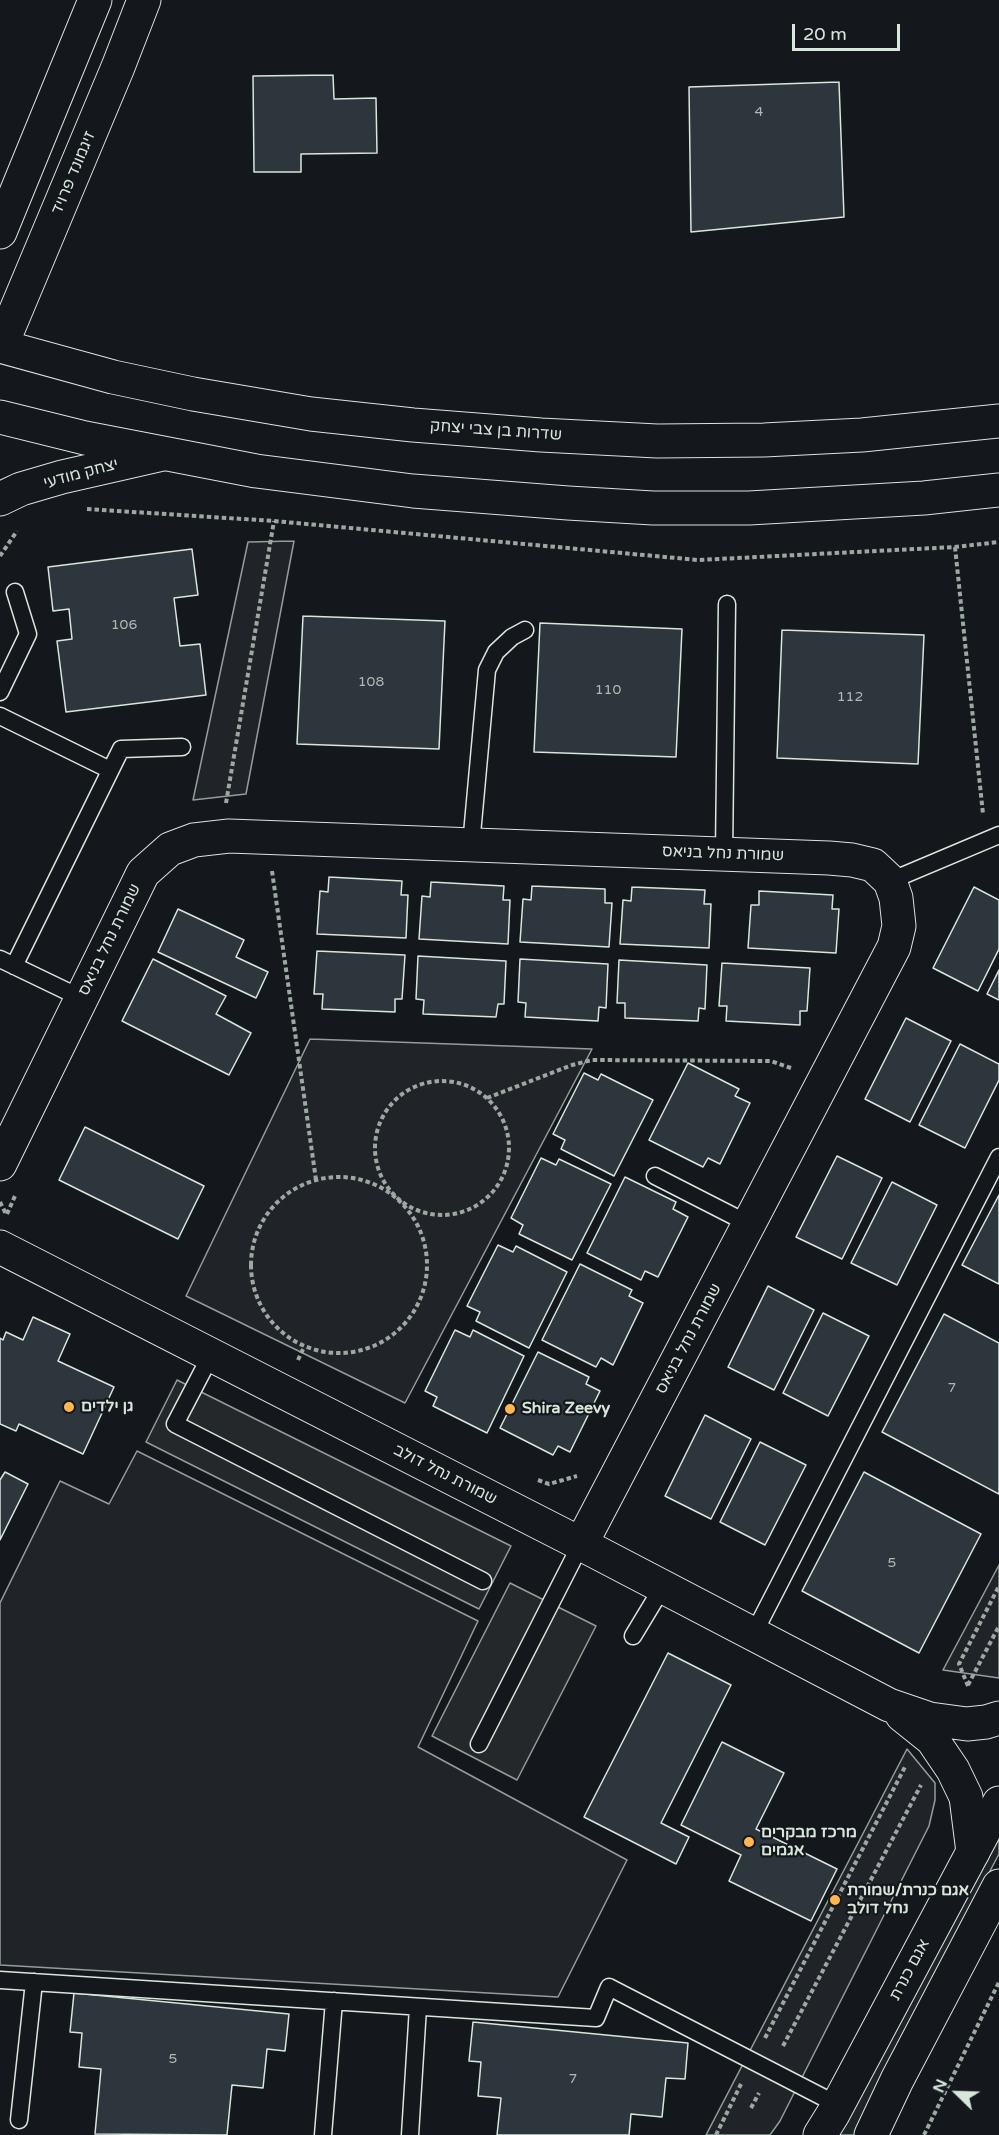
<!DOCTYPE html>
<html>
<head>
<meta charset="utf-8">
<style>
	body { margin:0 }
	#map { position:relative; width:999px; height:2135px; overflow:hidden; background:#14181c; font-family:"Varela Round",sans-serif }
	canvas { display:block }
	.north { position:absolute; left:927px; top:2063px; width:60px; height:60px; -webkit-text-stroke:4px #14181c; paint-order:stroke; rotate:293deg; font-size:16px; font-weight:700; line-height:24px; text-align:center; color:#d8e6dc }
	.north::after { content:''; display:block; margin:auto; width:21px; height:27px; background:#d8e6dc; clip-path:polygon(50% 0,100% 100%,50% 72%,0 100%) }
	.scale { position:absolute; left:792px; top:24px; width:108px; height:27px; box-sizing:border-box; border:3px solid #d8e6dc; border-top:0; padding-left:8px; font-size:18px; line-height:21px; white-space:nowrap; color:#d8e6dc; -webkit-text-stroke:4px #14181c; paint-order:stroke }
</style>
</head>
<body>
<div id="map">
<canvas width="999" height="2135"></canvas>
<div class="north">N</div>
<div class="scale">20 m</div>
</div>
<script>
const context = document.querySelector('canvas').getContext('2d');
context.lineJoin = 'round';
function fillPath(path, color) { context.fillStyle = color; context.fill(path, 'evenodd'); }
const poly = rows => new Path2D(rows.map(r => 'M' + r).join(''));
function stroke(path, color, width, dash) { context.strokeStyle = color; context.lineWidth = width; context.lineCap = dash ? 'butt' : 'round'; context.setLineDash(dash || []); context.stroke(path); }
function write(font, color, halo, rows, align = 'center') {
  context.font = font + ' "Varela Round",Heebo,sans-serif'; context.lineWidth = 4.5; context.setLineDash([]); context.textBaseline = 'middle'; context.strokeStyle = halo; context.fillStyle = color; for (const [text, x, y, turn = 0] of rows) {
    context.save(); context.translate(x, y); context.rotate((+turn || 0) * Math.PI / 180); context.textAlign = isNaN(turn) ? turn : align; if (halo) context.strokeText(text, 0, 0); context.fillText(text, 0, 0); context.restore();
  }
}
const green = poly([
	[294,541,246,794,193,800,248,542,294,541],
	[310,1039,592,1049,405,1403,186,1296,310,1039],
	[137,1451,478,1621,418,1747,627,1860,558,1997,0,1965,0,1603,60,1481,109,1504,137,1451],
	[999,1565,999,1678,943,1670,999,1565],
	[907,1749,935,1783,935,1800,929,1826,780,2121,770,2135,706,2135,907,1749],
	[999,1832,999,1854,898,2044,856,2135,838,2135,999,1832]
]);
const parking = poly([
	[177,1380,511,1546,479,1609,146,1442,177,1380],
	[510,1583,596,1626,517,1780,432,1736,510,1583]
]);
const building = poly([
	[333,75,334,99,376,98,377,153,301,154,301,172,254,172,253,76,333,75],
	[839,82,844,217,691,232,689,87,839,82],
	[192,549,198,595,174,598,180,646,200,644,206,695,66,712,57,641,72,639,69,609,53,611,48,567,192,549],
	[303,616,445,621,439,749,297,744,303,616],
	[540,623,682,629,676,757,534,752,540,623],
	[782,630,924,635,918,764,777,758,782,630],
	[329,877,402,881,401,895,408,895,406,938,317,934,320,891,328,892,329,877],
	[431,882,504,886,503,900,510,900,508,944,419,939,422,896,430,897,431,882],
	[532,886,605,889,605,903,612,903,609,947,520,942,523,899,531,900,532,886],
	[632,887,705,890,704,904,711,904,709,948,620,944,623,900,631,901,632,887],
	[974,887,999,900,999,949,978,991,933,968,974,887],
	[759,891,833,895,832,909,839,909,836,953,748,948,751,905,759,905,759,891],
	[178,909,244,940,236,957,268,972,256,998,158,952,178,909],
	[317,951,405,955,402,999,395,999,395,1012,322,1009,323,994,314,994,317,951],
	[418,956,506,961,504,1004,498,1004,496,1017,423,1014,424,1000,416,999,418,956],
	[153,959,226,996,216,1014,251,1033,229,1075,122,1021,153,959],
	[520,959,608,964,606,1008,599,1007,598,1021,525,1017,526,1003,518,1002,520,959],
	[619,960,707,965,705,1009,699,1008,698,1021,625,1018,625,1003,617,1003,619,960],
	[722,963,810,968,807,1011,800,1011,800,1025,726,1021,727,1006,719,1006,722,963],
	[999,970,999,1000,987,994,999,970],
	[906,1018,951,1041,910,1122,865,1099,906,1018],
	[960,1044,999,1064,999,1080,965,1148,919,1125,960,1044],
	[688,1063,739,1089,735,1096,750,1103,720,1164,708,1158,703,1167,649,1140,688,1063],
	[584,1073,598,1080,601,1074,653,1100,614,1176,561,1149,565,1140,553,1134,584,1073],
	[85,1127,204,1186,178,1239,59,1180,85,1127],
	[837,1156,882,1178,842,1259,796,1237,837,1156],
	[541,1158,556,1165,559,1159,611,1184,572,1260,519,1234,523,1225,511,1218,541,1158],
	[625,1177,676,1202,673,1209,688,1217,658,1277,645,1271,641,1280,587,1253,625,1177],
	[892,1182,937,1205,897,1285,851,1263,892,1182],
	[999,1195,999,1284,962,1265,999,1195],
	[498,1245,513,1252,516,1246,567,1272,529,1348,476,1321,480,1312,467,1306,498,1245],
	[580,1264,632,1290,629,1296,643,1303,613,1365,601,1358,596,1367,542,1340,580,1264],
	[768,1286,814,1310,774,1390,728,1367,768,1286],
	[823,1313,869,1336,828,1416,783,1393,823,1313],
	[944,1314,999,1343,999,1494,882,1432,944,1314],
	[33,1317,70,1334,58,1361,114,1387,83,1454,19,1424,16,1431,0,1424,0,1338,3,1340,6,1332,23,1340,33,1317],
	[455,1330,470,1337,473,1330,524,1356,487,1433,433,1406,437,1397,425,1391,455,1330],
	[538,1352,589,1377,586,1384,600,1391,570,1452,558,1446,553,1455,500,1428,538,1352],
	[705,1415,751,1439,711,1519,665,1496,705,1415],
	[760,1442,806,1465,765,1545,720,1522,760,1442],
	[5,1472,28,1484,0,1540,0,1480,5,1472],
	[864,1472,981,1534,919,1653,802,1591,864,1472],
	[668,1653,731,1685,661,1823,689,1837,676,1864,584,1817,668,1653],
	[722,1742,784,1773,756,1829,837,1869,811,1921,729,1881,741,1855,681,1825,722,1742],
	[74,1993,289,2014,285,2051,267,2049,263,2088,232,2085,227,2135,95,2134,101,2069,79,2067,82,2033,70,2032,74,1993],
	[473,2022,688,2043,685,2079,666,2078,662,2117,631,2114,629,2135,497,2135,501,2098,478,2096,481,2062,469,2061,473,2022]
]);
const path = poly([
	[87,509,274,521,698,560,955,547,999,542],
	[955,547,983,814],
	[0,556,17,531],
	[226,803,274,521],
	[272,871,316,1180],
	'375 1148a67 67 0 1 1 134 0a67 67 0 1 1-134 0Z',
	[487,1098,572,1065,592,1060,771,1061,791,1068],
	'251 1265a88 88 0 1 1 176 0a88 88 0 1 1-176 0Z',
	[0,1202,6,1214],
	[7,1214,15,1196],
	[298,1360,304,1347],
	[538,1480,549,1484,577,1476],
	[968,1685,999,1626],
	[968,1686,959,1664,999,1586],
	[765,2038,906,1765],
	[783,2046,921,1785],
	[751,2108,759,2093],
	[716,2135,741,2084],
	[924,2135,999,1982]
]);
const lane = poly([
	[0,692,28,634,15,592],
	[0,716,110,770],
	[471,845,487,670,496,652,512,637,525,630],
	[724,854,727,604],
	[890,881,999,835],
	[0,959,81,998],
	[14,966,121,749,182,747],
	[655,1176,749,1224],
	[211,1355,175,1424,483,1581],
	[753,1635,999,1157],
	[633,1636,662,1588],
	[479,1744,581,1544],
	[0,1980,596,2018,609,1987,838,2105],
	[19,2120,34,1982],
	[323,2135,334,2001],
	[410,2135,418,2007]
]);
const street = poly([
	[0,232,95,0],
	[1,346,118,67,144,0],
	[0,499,21,489,62,477,163,454],
	[0,1164,143,873,170,849,194,840,229,836,829,858,852,860,873,865,890,881,896,898,899,926,894,947,581,1544],
	[0,1247,581,1544,889,1705,930,1719,967,1724,986,1722,999,1718],
	[902,1715,932,1739,953,1770,966,1797,973,1852]
]);
const secondary = poly([
	[0,346,113,377,193,394,311,414,413,425,541,435,657,441,764,440,862,435,999,421],
	[0,417,85,438,256,471,413,491,568,503,653,508,749,508,924,498,999,490],
	[820,2135,833,2114,999,1803],
	[871,2135,897,2080,999,1886]
]);
const markers = [
	[69,1407,6,"#ffb74d"],
	[510,1409,6,"#ffb74d"],
	[749,1842,6,"#ffb74d"],
	[835,1900,6,"#ffb74d"]
];
const numberNames = [
	["4",759,112],
	["106",124,625],
	["108",371,682],
	["110",608,690],
	["112",850,697],
	["7",952,1388],
	["5",892,1563],
	["5",173,2059],
	["7",573,2079]
];
const streetNames = [
	["זיגמונד פרויד",74,173,-67],
	["שדרות בן צבי יצחק",496,431,4],
	["יצחק מודעי",81,474,-15],
	["שמורת נחל בניאס",723,854,2],
	["שמורת נחל בניאס",110,940,-64],
	["שמורת נחל בניאס",689,1339,-62],
	["שמורת נחל דולב",445,1475,27],
	["אגם כנרת",910,1970,-62]
];
const poiNames = [
	["גן ילדים",81,1407],
	["Shira Zeevy",522,1409],
	["מרכז מבקרים",761,1833],
	["אגמים",761,1851],
	["אגם כנרת/שמורת",847,1891],
	["נחל דולב",847,1909]
];
fillPath(green, '#202428');
stroke(green, '#939e99', 1.5);
fillPath(parking, '#24282b');
stroke(parking, '#939e99', 1.5);
fillPath(building, '#2c363c');
stroke(building, '#d8e6dc', 1.5);
stroke(lane, '#d8e6dc', 19);
stroke(street, '#d8e6dc', 35);
stroke(secondary, '#d8e6dc', 35);
stroke(path, '#9da8a2', 4, [4.5, 3]);
stroke(lane, '#14181c', 16);
stroke(street, '#14181c', 33);
stroke(secondary, '#14181c', 33);
for (const [x, y, r, color] of markers) { const dot = new Path2D(); dot.arc(x, y, r, 0, 2 * Math.PI); context.fillStyle = color; context.fill(dot); stroke(dot, '#14181c', 2); }
write('14px', '#adbab4', null, numberNames);
write('16px', '#d8e6dc', '#14181c', streetNames);
write('bold 16px', '#d8e6dc', '#14181c', poiNames, 'left');
</script>
</body>
</html>
